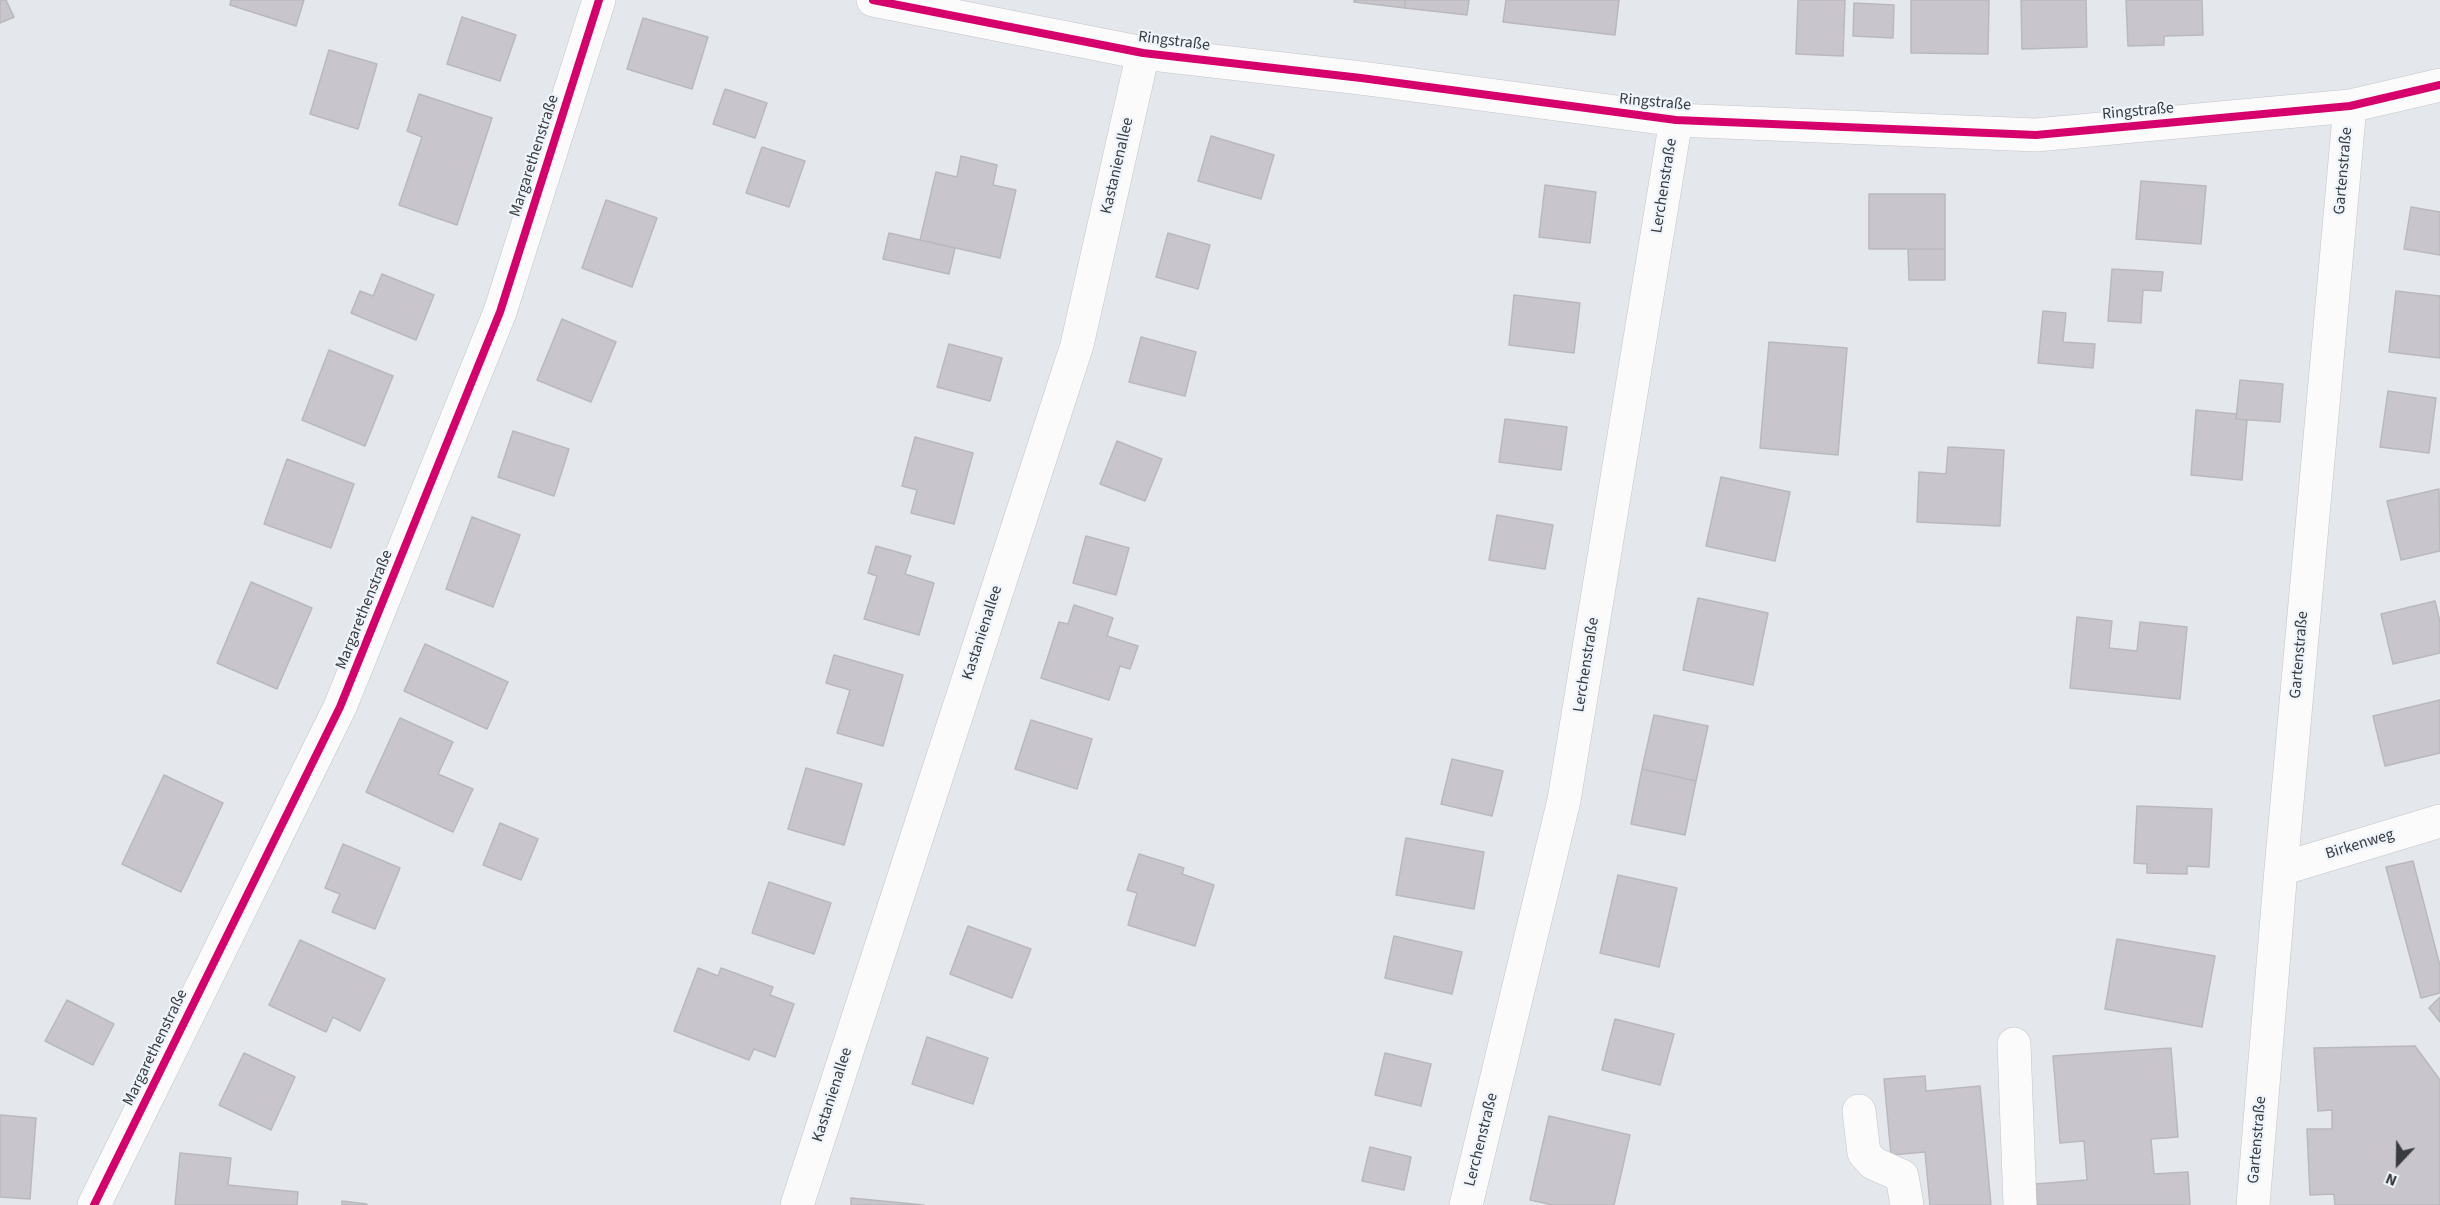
<!DOCTYPE html>
<html>
<head>
<meta charset="utf-8">
<style>
	body { margin:0 }
	#map { position:relative; width:2440px; height:1205px; overflow:hidden; background:#e4e7eb; font-family:"Source Sans 3",sans-serif }
	canvas { display:block }
	.north { position:absolute; left:2368px; top:1133px; width:60px; height:60px; -webkit-text-stroke:4px #eef4fb; paint-order:stroke; rotate:202deg; font-size:16px; font-weight:700; line-height:24px; text-align:center; color:#393b3e }
	.north::after { content:''; display:block; margin:auto; width:21px; height:27px; background:#393b3e; clip-path:polygon(50% 0,100% 100%,50% 72%,0 100%) }
</style>
</head>
<body>
<div id="map">
<canvas width="2440" height="1205"></canvas>
<div class="north">N</div>
</div>
<script>
const context = document.querySelector('canvas').getContext('2d');
context.lineJoin = 'round';
function fillPath(path, color) { context.fillStyle = color; context.fill(path, 'evenodd'); }
const poly = rows => new Path2D(rows.map(r => 'M' + r).join(''));
function stroke(path, color, width, dash) { context.strokeStyle = color; context.lineWidth = width; context.lineCap = dash ? 'butt' : 'round'; context.setLineDash(dash || []); context.stroke(path); }
function write(font, color, halo, rows, align = 'center') {
  context.font = font + ' "Source Sans 3",sans-serif'; context.lineWidth = 4.5; context.setLineDash([]); context.textBaseline = 'middle'; context.strokeStyle = halo; context.fillStyle = color; for (const [text, x, y, turn = 0] of rows) {
    context.save(); context.translate(x, y); context.rotate((+turn || 0) * Math.PI / 180); context.textAlign = isNaN(turn) ? turn : align; if (halo) context.strokeText(text, 0, 0); context.fillText(text, 0, 0); context.restore();
  }
}
const building = poly([
	[0,0,6,0,14,17,0,23,0,0],
	[231,0,304,0,296,26,230,5,231,0],
	[1354,0,1405,0,1405,8,1354,2,1354,0],
	[1405,0,1469,0,1467,15,1405,8,1405,0],
	[1506,0,1619,0,1615,35,1503,22,1506,0],
	[1798,0,1845,0,1843,56,1796,54,1798,0],
	[1911,0,1989,0,1988,54,1911,53,1911,0],
	[2021,0,2086,0,2087,47,2022,49,2021,0],
	[2126,0,2202,0,2203,35,2164,36,2164,45,2128,46,2126,0],
	[1854,3,1894,5,1893,38,1853,36,1854,3],
	[462,17,516,35,500,81,447,64,462,17],
	[643,18,708,37,692,89,627,69,643,18],
	[329,50,377,64,358,129,310,114,329,50],
	[725,89,767,103,755,138,713,124,725,89],
	[419,94,492,118,457,225,399,205,422,137,407,131,419,94],
	[1211,136,1274,155,1261,199,1198,181,1211,136],
	[762,147,805,161,789,207,746,193,762,147],
	[961,156,997,165,993,185,1016,190,1000,258,920,240,936,172,957,177,961,156],
	[2141,181,2206,186,2201,244,2136,239,2141,181],
	[1545,185,1596,192,1590,243,1539,237,1545,185],
	[1869,194,1945,194,1945,249,1869,249,1869,194],
	[606,200,657,218,632,287,582,268,606,200],
	[2411,207,2440,212,2440,255,2404,249,2411,207],
	[889,233,955,248,949,274,883,259,889,233],
	[1168,233,1210,245,1198,289,1156,277,1168,233],
	[1908,249,1945,249,1945,280,1909,280,1908,249],
	[2112,269,2163,272,2161,291,2143,290,2141,323,2108,321,2112,269],
	[382,274,434,295,416,340,351,313,360,291,373,296,382,274],
	[2396,291,2440,296,2440,358,2389,352,2396,291],
	[1514,295,1580,303,1574,353,1509,345,1514,295],
	[2043,311,2066,313,2063,342,2095,344,2093,368,2038,363,2043,311],
	[562,319,616,342,591,402,537,380,562,319],
	[1141,337,1196,352,1185,396,1129,382,1141,337],
	[1769,342,1847,348,1838,455,1760,448,1769,342],
	[949,344,1002,358,990,401,937,387,949,344],
	[329,350,393,376,365,446,302,420,329,350],
	[2240,380,2283,384,2280,422,2236,419,2240,380],
	[2388,391,2436,398,2429,453,2380,447,2388,391],
	[2196,410,2237,414,2236,419,2247,420,2242,480,2191,475,2196,410],
	[1505,419,1567,427,1561,470,1499,462,1505,419],
	[513,431,569,449,554,496,498,477,513,431],
	[915,437,973,453,954,524,911,513,917,490,902,486,915,437],
	[1117,441,1162,459,1145,501,1100,484,1117,441],
	[1948,447,2004,450,2000,526,1917,522,1919,472,1946,474,1948,447],
	[287,459,354,484,331,548,264,524,287,459],
	[1721,477,1790,492,1775,561,1706,546,1721,477],
	[2439,489,2440,551,2401,560,2387,501,2439,489],
	[1497,515,1553,525,1545,569,1489,560,1497,515],
	[472,517,520,535,493,607,446,589,472,517],
	[1086,536,1129,548,1116,595,1073,583,1086,536],
	[876,546,911,556,905,574,934,583,919,635,864,619,877,576,868,573,876,546],
	[251,582,312,608,277,689,217,663,251,582],
	[1698,598,1768,613,1753,685,1683,670,1698,598],
	[2435,601,2440,622,2440,653,2393,664,2381,614,2435,601],
	[1074,605,1113,618,1107,636,1138,646,1130,669,1120,666,1109,700,1041,678,1059,622,1068,624,1074,605],
	[2077,617,2112,621,2109,648,2137,651,2140,622,2187,627,2180,699,2070,688,2077,617],
	[425,644,508,682,487,729,404,691,425,644],
	[834,655,903,675,883,746,837,733,850,690,826,683,834,655],
	[2440,700,2440,753,2385,766,2373,716,2440,700],
	[1654,715,1708,726,1696,781,1642,769,1654,715],
	[400,718,453,742,438,774,473,789,453,832,366,792,400,718],
	[1031,720,1092,739,1077,789,1015,769,1031,720],
	[1452,759,1503,771,1492,816,1441,804,1452,759],
	[806,768,862,784,844,845,788,829,806,768],
	[1642,769,1696,781,1685,835,1631,824,1642,769],
	[164,775,223,803,181,892,122,864,164,775],
	[2137,806,2212,809,2209,867,2187,866,2187,874,2147,873,2147,864,2134,863,2137,806],
	[500,823,538,839,521,880,483,865,500,823],
	[1406,838,1484,852,1474,909,1396,895,1406,838],
	[343,844,400,868,375,929,332,912,340,894,325,888,343,844],
	[1139,854,1184,868,1182,874,1214,885,1195,946,1128,925,1137,893,1127,890,1139,854],
	[2413,861,2440,966,2440,993,2421,998,2386,867,2413,861],
	[1618,875,1677,888,1659,967,1600,953,1618,875],
	[769,882,831,903,814,954,752,933,769,882],
	[968,926,1031,949,1012,998,950,974,968,926],
	[1394,936,1462,952,1452,994,1385,978,1394,936],
	[2117,939,2215,956,2202,1027,2105,1009,2117,939],
	[300,940,385,979,360,1031,333,1017,326,1032,269,1005,300,940],
	[698,968,718,976,721,968,773,987,770,995,794,1004,775,1057,754,1049,749,1060,674,1031,698,968],
	[2440,997,2440,1022,2429,1008,2440,997],
	[67,1000,114,1024,93,1065,45,1041,67,1000],
	[1615,1019,1674,1034,1660,1085,1602,1070,1615,1019],
	[927,1037,988,1058,973,1104,912,1084,927,1037],
	[2415,1046,2440,1080,2440,1205,2335,1205,2334,1194,2310,1195,2307,1129,2332,1129,2332,1110,2318,1111,2314,1048,2415,1046],
	[2171,1048,2178,1137,2151,1139,2154,1174,2188,1172,2190,1205,2037,1205,2035,1184,2087,1180,2084,1141,2060,1143,2053,1056,2171,1048],
	[244,1053,295,1077,271,1130,219,1105,244,1053],
	[1385,1053,1431,1064,1421,1106,1375,1095,1385,1053],
	[1925,1076,1926,1091,1980,1086,1991,1205,1930,1205,1925,1152,1891,1155,1884,1079,1925,1076],
	[0,1115,36,1118,30,1199,0,1197,0,1115],
	[1549,1116,1630,1135,1614,1205,1553,1205,1530,1200,1549,1116],
	[1370,1147,1411,1157,1404,1190,1362,1181,1370,1147],
	[180,1153,231,1158,228,1185,298,1192,297,1205,175,1205,180,1153],
	[851,1198,924,1205,851,1205,851,1198],
	[342,1201,367,1204,367,1205,342,1205,342,1201]
]);
const minor = poly([
	[873,0,1143,53,1361,78,1676,120,2036,135,2350,106,2440,85],
	[2281,869,2440,821],
	[2014,1044,2020,1205],
	[1859,1111,1864,1153,1873,1163,1902,1176,1907,1205],
	[94,1205,340,707,500,312,599,0],
	[797,1205,1077,345,1143,53],
	[1466,1205,1564,800,1676,120],
	[2253,1205,2281,869,2350,106]
]);
const cycleway = poly([
	[873,0,1143,53,1361,78,1676,120,2036,135,2350,106,2440,85],
	[94,1205,340,707,500,312,599,0]
]);
const streetNames = [
	["Ringstraße",1174,42,7],
	["Ringstraße",1655,103,5],
	["Ringstraße",2138,112,-5],
	["Margarethenstraße",535,156,-72],
	["Kastanienallee",1118,166,-77],
	["Gartenstraße",2344,171,-85],
	["Lerchenstraße",1665,186,-81],
	["Margarethenstraße",365,610,-68],
	["Kastanienallee",983,633,-72],
	["Gartenstraße",2300,655,-85],
	["Lerchenstraße",1587,665,-81],
	["Birkenweg",2360,845,-17],
	["Margarethenstraße",156,1048,-64],
	["Kastanienallee",833,1095,-72],
	["Lerchenstraße",1482,1140,-76],
	["Gartenstraße",2258,1140,-85]
];
fillPath(building, '#c9c5cc');
stroke(building, '#b9b9bc', 1.5);
stroke(minor, '#c2c4c7', 34);
stroke(minor, '#fbfbfc', 33);
stroke(cycleway, '#d6006c', 8);
write('16px', '#393b3e', '#eef4fb', streetNames);
</script>
</body>
</html>
